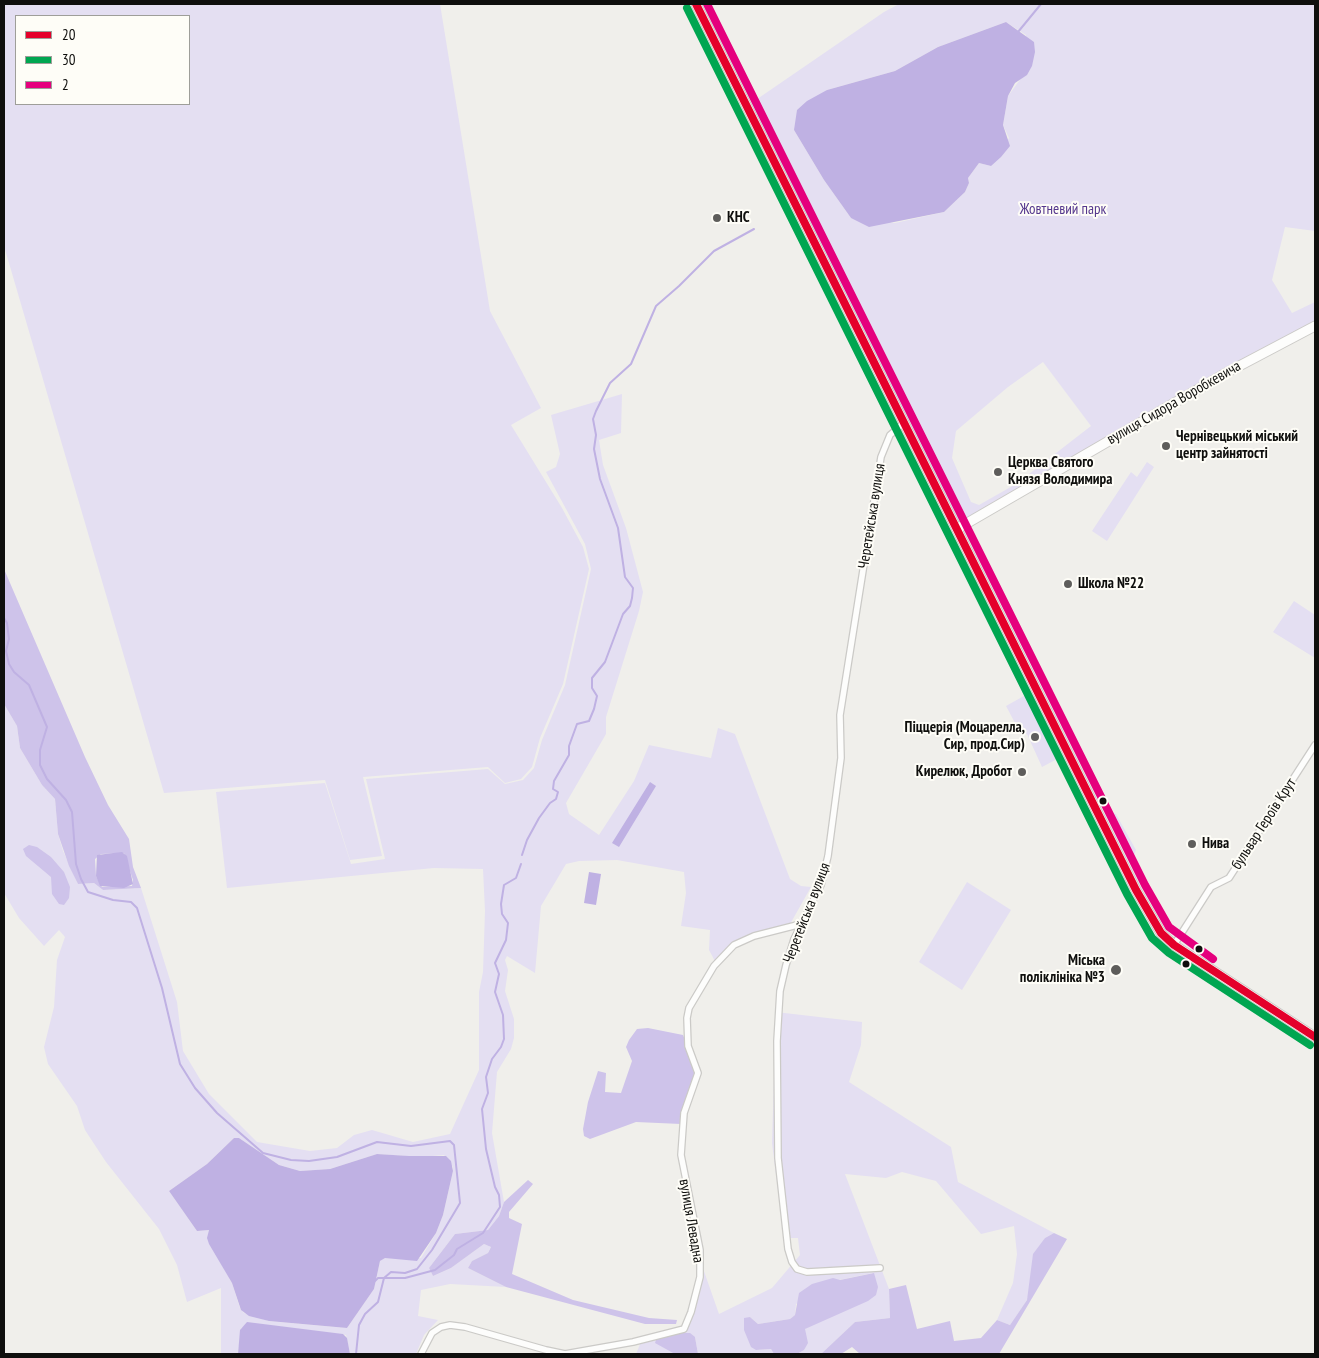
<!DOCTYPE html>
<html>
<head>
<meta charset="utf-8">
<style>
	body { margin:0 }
	#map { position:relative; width:1319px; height:1358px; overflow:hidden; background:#f0efeb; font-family:"PT Sans Narrow",sans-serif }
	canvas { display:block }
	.frame { position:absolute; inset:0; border:5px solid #0f0f0d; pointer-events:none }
	.legend { position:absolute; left:15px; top:15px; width:175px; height:90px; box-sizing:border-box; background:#fefdf7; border:1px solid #9e9e99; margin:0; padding:6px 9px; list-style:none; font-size:15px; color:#0f0f0d }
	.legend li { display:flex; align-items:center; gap:10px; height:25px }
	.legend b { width:25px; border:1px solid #9e9e99 }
</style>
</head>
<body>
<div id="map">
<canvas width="1319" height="1358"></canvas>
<div class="frame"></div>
<ul class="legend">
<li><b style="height:6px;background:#e4002b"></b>20</li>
<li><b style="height:6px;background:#00a651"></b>30</li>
<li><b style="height:6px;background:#e5007d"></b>2</li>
</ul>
</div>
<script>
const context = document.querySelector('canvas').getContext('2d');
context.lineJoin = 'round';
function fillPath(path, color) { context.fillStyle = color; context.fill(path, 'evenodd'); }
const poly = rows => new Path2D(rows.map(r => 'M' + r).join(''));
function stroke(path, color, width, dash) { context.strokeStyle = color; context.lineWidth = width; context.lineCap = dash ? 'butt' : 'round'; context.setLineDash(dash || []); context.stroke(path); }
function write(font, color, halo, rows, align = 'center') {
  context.font = font + ' "PT Sans Narrow",sans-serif'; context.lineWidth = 4; context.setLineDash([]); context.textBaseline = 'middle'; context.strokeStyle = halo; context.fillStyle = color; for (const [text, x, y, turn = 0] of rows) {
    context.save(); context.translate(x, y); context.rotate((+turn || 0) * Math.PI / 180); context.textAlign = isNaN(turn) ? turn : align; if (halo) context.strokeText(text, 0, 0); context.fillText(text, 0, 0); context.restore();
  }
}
const green = poly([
	[4,4,440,4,490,311,541,408,511,425,562,508,583,547,589,569,563,684,540,738,532,767,521,779,505,783,488,767,363,777,382,856,350,860,325,780,164,793,4,246],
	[16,16,189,16,189,104,16,104],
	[899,4,1315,4,1315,231,1285,227,1272,280,1292,313,1315,302,1315,326,957,528,747,106,884,12],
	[1006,22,1026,35,1022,77,1008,96,1003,125,1009,138,991,166,979,163,968,178,969,183,965,192,944,212,895,223,851,218,824,180,794,130,827,90,895,71,938,47],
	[1043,362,1091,426,1016,484,979,505,971,502,952,458,956,431,1008,387],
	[622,394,621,433,599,440,603,465,626,528,643,592,639,611,606,717,606,734,566,803,569,814,599,835,634,781,649,745,711,758,718,728,735,734,790,879,801,886,811,887,789,926,745,939,717,965,709,950,710,930,681,926,686,893,684,872,617,860,579,861,566,864,541,906,535,973,507,956,505,960,508,970,505,991,514,1019,514,1038,511,1049,497,1072,492,1133,504,1202,499,1216,488,1230,455,1234,429,1268,433,1276,451,1268,484,1244,491,1247,488,1253,472,1261,468,1268,506,1287,450,1284,421,1290,418,1316,438,1320,424,1335,416,1354,350,1354,346,1335,258,1324,241,1328,238,1354,221,1354,221,1288,187,1302,177,1265,159,1229,106,1162,85,1130,77,1106,48,1064,44,1047,54,1007,57,960,65,937,59,930,44,946,19,918,4,893,4,704,17,726,20,748,42,785,55,799,58,834,63,851,78,884,94,883,103,890,141,888,177,1002,183,1051,209,1094,257,1142,310,1151,337,1148,354,1135,372,1130,413,1142,450,1134,479,1070,479,992,483,972,485,911,483,869,434,868,227,888,216,792,325,783,351,864,385,859,366,779,488,769,505,784,523,780,534,768,542,740,565,685,591,569,585,544,546,472,556,467,560,454,551,415],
	[234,1138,239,1138,279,1165,300,1171,330,1169,377,1154,421,1157,444,1155,453,1167,453,1171,443,1215,436,1233,421,1258,384,1258,380,1261,374,1289,347,1328,269,1321,244,1313,240,1308,232,1283,208,1240,209,1230,197,1231,169,1191,207,1164],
	[1147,462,1154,467,1107,541,1092,531,1131,472,1137,477],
	[1294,601,1315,615,1315,658,1273,632],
	[1031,692,1060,752,1059,758,1042,767,1027,734,1022,736,1006,706],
	[1110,812,1116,814,1136,850,1133,858,1128,857,1108,816],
	[967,882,1011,910,962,990,919,962],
	[776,1012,862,1022,861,1045,849,1082,951,1147,958,1182,1054,1233,1045,1238,1027,1300,1010,1325,997,1320,1013,1283,1017,1254,1014,1226,981,1234,936,1181,902,1172,886,1178,845,1174,889,1289,890,1318,855,1322,821,1354,797,1354,804,1350,805,1329,873,1273,839,1280,796,1304,795,1315,790,1319,758,1324,750,1317,756,1350,771,1349,774,1354,698,1354,695,1337,675,1354,636,1354,641,1342,684,1328,695,1303,699,1257,719,1314,772,1288,800,1255,798,1238,784,1238,772,1143]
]);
const forest = poly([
	[4,569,85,757,108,805,129,839,133,867,141,888,103,890,94,883,78,884,69,866,58,834,55,799,42,785,20,748,17,726,4,704],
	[124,853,133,880,132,886,102,887,96,876,95,859,101,854],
	[29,845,37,847,51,857,64,872,70,887,69,898,64,905,59,904,52,894,51,877,26,856,23,849],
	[648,1028,683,1035,695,1063,695,1077,681,1124,636,1122,590,1139,584,1136,583,1129,588,1102,598,1071,606,1073,605,1092,621,1093,632,1061,626,1047,629,1040,637,1029],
	[528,1180,533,1184,509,1212,509,1218,522,1224,512,1274,573,1300,649,1318,677,1320,676,1324,645,1324,506,1287,468,1268,472,1261,488,1253,491,1247,484,1244,451,1268,433,1276,429,1268,455,1234,488,1230,499,1216,504,1202],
	[1054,1233,1067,1239,999,1354,860,1354,852,1347,841,1354,821,1354,855,1322,890,1318,889,1289,906,1285,917,1329,950,1321,954,1341,981,1338,997,1320,1010,1325,1027,1300,1033,1254,1045,1238],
	[874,1273,878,1287,876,1295,868,1301,805,1329,808,1343,804,1350,797,1354,774,1354,771,1349,756,1350,751,1347,744,1330,744,1318,750,1317,758,1324,790,1319,795,1315,799,1293,812,1284,833,1278,840,1280],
	[667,1333,690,1333,695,1337,698,1354,675,1354,655,1343,657,1337]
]);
const water = poly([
	[1006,22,1034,42,1035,52,1032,66,1027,75,1015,83,1008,96,1003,125,1010,146,1001,157,991,166,979,163,968,178,969,183,965,192,944,212,869,227,851,218,824,180,794,130,797,110,807,101,827,90,895,71,938,47],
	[650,782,656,786,619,847,612,843],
	[122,852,127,856,133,884,124,888,100,886,96,876,97,855],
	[589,872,601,874,596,905,584,903],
	[234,1138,239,1138,279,1165,300,1171,330,1169,377,1154,409,1156,446,1156,451,1161,453,1171,443,1215,436,1233,417,1261,385,1258,380,1261,374,1289,347,1328,269,1321,249,1316,241,1310,232,1283,209,1244,207,1238,209,1230,197,1231,169,1191,207,1164],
	[247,1322,343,1334,347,1338,350,1354,238,1354,240,1330]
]);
const stream = poly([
	[1018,32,1041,4],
	[4,618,7,623,9,639,6,651,9,664,14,672,29,685,47,727,40,750,40,765,47,779,66,800,72,812,76,864,81,879,88,892,113,900,131,902,137,908,162,988,180,1064,195,1088,217,1113,263,1153,291,1160,309,1161,337,1157,377,1142,411,1146,450,1141,454,1145,460,1203,432,1250,417,1269,405,1273,391,1272,384,1278,378,1302,365,1314,359,1325,356,1354],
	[522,855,527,840,539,818,550,803,556,799,558,792,553,789,554,781,569,755,569,746,577,724,589,721,594,709,597,696,592,688,592,678,605,662,623,614,630,606,632,598,633,588,625,577,618,528,600,479,594,449,596,435,593,419,596,411,610,383,631,364,656,306,679,286,714,251,754,229],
	[374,1282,378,1278,405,1278,435,1270,454,1255,457,1249,483,1233,500,1207,499,1195,495,1187,486,1149,482,1109,488,1093,486,1077,492,1059,501,1047,504,1039,503,1015,495,992,499,974,495,963,506,940,508,923,502,914,501,904,504,885,516,878,521,864]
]);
const street = poly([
	[1174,945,1211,887,1229,878,1315,745],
	[880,1268,807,1272,797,1269,792,1262,788,1249,778,1158,777,1041,780,991,786,965,794,939,821,885,828,856,841,758,840,715,881,457,890,435,904,423],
	[421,1354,432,1333,441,1327,450,1325,465,1327,546,1350,565,1354,633,1342,684,1329,691,1312,700,1277,700,1250,681,1155,684,1113,698,1073,688,1046,687,1018,689,1008,714,966,734,945,754,936,801,924]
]);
const secondary = poly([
	[957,529,1226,373,1315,326]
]);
const primary = poly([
	[696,4,1136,890,1161,933,1174,945,1315,1037]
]);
const bus1 = poly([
	[696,4,1136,890,1161,933,1174,945,1315,1037]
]);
const bus2 = poly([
	[687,8,1127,894,1152,938,1169,953,1310,1045]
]);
const bus3 = poly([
	[707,4,1145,885,1169,927,1213,959]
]);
const markers = [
	[717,218,5,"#5e5d5b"],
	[1166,446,5,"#5e5d5b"],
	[998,472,5,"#5e5d5b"],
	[1068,584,5,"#5e5d5b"],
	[1035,737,5,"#5e5d5b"],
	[1022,772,5,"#5e5d5b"],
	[1103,801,4.5,"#0f0f0d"],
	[1192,844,5,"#5e5d5b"],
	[1199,949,4.5,"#0f0f0d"],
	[1186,964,4.5,"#0f0f0d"],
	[1116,970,6,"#5e5d5b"]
];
const parkNames = [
	["Жовтневий парк",1063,210]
];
const poiNames = [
	["КНС",727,218],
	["Чернівецький міський",1176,437],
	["центр зайнятості",1176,454],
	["Церква Святого",1008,463],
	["Князя Володимира",1008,480],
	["Школа №22",1078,584],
	["Піццерія (Моцарелла,",1025,728,"right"],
	["Сир, прод.Сир)",1025,745,"right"],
	["Кирелюк, Дробот",1012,772,"right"],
	["Нива",1202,844],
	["Міська",1105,961,"right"],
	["поліклініка №3",1105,978,"right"]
];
const streetNames = [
	["вулиця Сидора Воробкевича",1174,403,-30],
	["Черетейська вулиця",872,516,-81],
	["бульвар Героїв Крут",1264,824,-57],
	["Черетейська вулиця",807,913,-69],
	["вулиця Левадна",691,1221,80]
];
fillPath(green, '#e4dff2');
fillPath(forest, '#cec3ea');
fillPath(water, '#bfb1e3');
stroke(stream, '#bfb1e3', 2);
stroke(street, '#cbcac7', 8);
stroke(secondary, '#cbcac7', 11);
stroke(primary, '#cbcac7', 11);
stroke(street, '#fdfdfc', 5.5);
stroke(secondary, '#fdfdfc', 9);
stroke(primary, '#fdfdfc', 9);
stroke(bus1, '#e4002b', 8);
stroke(bus2, '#00a651', 8);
stroke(bus3, '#e5007d', 8);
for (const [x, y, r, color] of markers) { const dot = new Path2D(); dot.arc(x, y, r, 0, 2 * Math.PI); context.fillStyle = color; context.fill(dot); stroke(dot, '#fefdf7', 2); }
write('15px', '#55378d', '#fefdf7', parkNames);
write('bold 15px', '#0f0f0d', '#fefdf7', poiNames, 'left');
write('15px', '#0f0f0d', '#fefdf7', streetNames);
</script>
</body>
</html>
